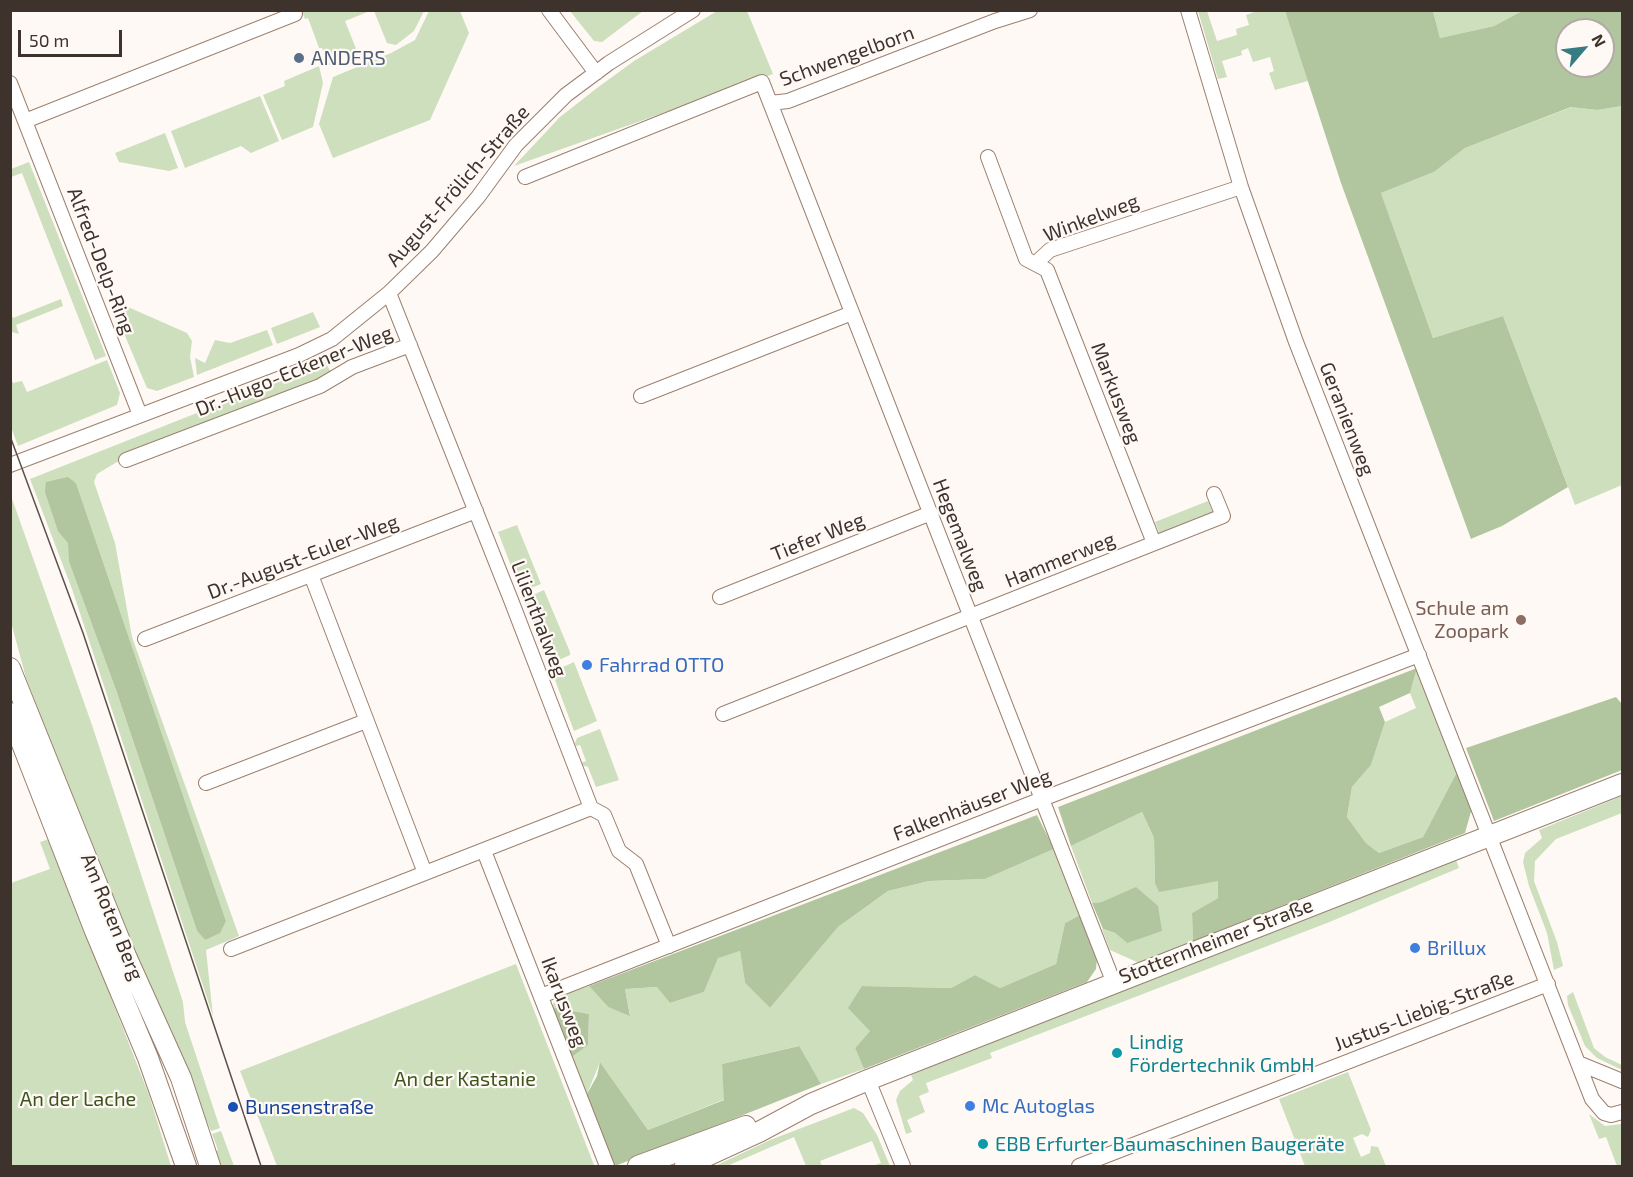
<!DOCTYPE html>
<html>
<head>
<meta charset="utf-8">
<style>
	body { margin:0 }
	#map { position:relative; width:1633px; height:1177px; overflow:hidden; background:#fff9f5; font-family:"Exo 2",sans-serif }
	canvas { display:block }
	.frame { position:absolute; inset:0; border:12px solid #3e332c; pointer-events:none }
	.north { position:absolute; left:1555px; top:18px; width:60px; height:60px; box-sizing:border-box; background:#fff9f5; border:2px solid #b2aaa5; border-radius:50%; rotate:62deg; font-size:16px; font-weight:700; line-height:24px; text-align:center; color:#3e332c }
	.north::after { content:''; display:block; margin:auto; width:21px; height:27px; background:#357c85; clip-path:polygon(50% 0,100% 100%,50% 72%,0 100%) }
	.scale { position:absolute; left:18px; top:30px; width:104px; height:27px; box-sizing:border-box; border:3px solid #3e332c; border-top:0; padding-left:8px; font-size:18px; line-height:21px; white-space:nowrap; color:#3e332c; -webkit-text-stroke:4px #fff9f5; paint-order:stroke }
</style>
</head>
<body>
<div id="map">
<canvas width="1633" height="1177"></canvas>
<div class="frame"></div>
<div class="north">N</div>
<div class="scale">50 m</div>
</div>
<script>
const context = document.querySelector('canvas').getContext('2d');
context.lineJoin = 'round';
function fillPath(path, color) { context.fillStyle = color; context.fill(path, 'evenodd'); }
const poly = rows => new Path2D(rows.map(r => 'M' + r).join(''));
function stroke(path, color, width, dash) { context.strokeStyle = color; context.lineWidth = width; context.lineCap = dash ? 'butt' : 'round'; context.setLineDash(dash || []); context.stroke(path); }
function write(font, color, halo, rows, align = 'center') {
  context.font = font + ' "Exo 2",sans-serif'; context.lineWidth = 4.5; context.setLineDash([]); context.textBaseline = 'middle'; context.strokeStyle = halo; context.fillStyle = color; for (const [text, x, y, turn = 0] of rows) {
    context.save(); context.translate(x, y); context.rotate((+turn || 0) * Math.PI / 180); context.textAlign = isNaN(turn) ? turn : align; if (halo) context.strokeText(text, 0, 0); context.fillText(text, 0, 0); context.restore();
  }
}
const green = poly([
	[302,11,370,11,345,21,359,56,352,58,346,52,338,52,335,63,329,65,322,48,319,48,308,18,305,19],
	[374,11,424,11,414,31,396,45,387,43],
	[429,11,460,11,469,33,430,120,333,158,319,124,333,77,391,53,415,40],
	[570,11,643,11,602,42,594,41],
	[717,11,747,11,773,74,514,166,560,117,597,88,634,61],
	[1198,11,1207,11,1217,41,1237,35,1236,29,1249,25,1246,15,1257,11,1285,11,1308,81,1275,90,1269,73,1274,71,1270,57,1253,62,1248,48,1241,51,1242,55,1222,61,1227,77,1218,79],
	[1433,11,1522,11,1494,26,1440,38],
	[319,66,323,83,313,127,282,140,263,95,285,86,284,81],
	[260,96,279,141,251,153,241,146,185,168,171,131],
	[1622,106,1622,485,1575,505,1503,316,1433,338,1381,193,1434,172,1465,148,1572,107,1597,110],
	[165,133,178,168,169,171,119,162,115,153],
	[29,162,106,356,95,360,22,173,11,177,11,169],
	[61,299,63,306,16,325,19,334,12,332,11,313,13,318],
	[128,307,187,333,192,341,190,357,194,377,157,391,147,388,123,331,131,327,128,317,119,321,115,311],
	[313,312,320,327,277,344,271,328],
	[267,330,273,345,197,375,195,358,205,363,215,340,230,343],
	[323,358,332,374,123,453,122,459,97,474,94,482,115,543,132,637,239,936,206,950,213,1016,72,589,30,479,303,371],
	[67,477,76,483,226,921,205,940,197,931,116,690,69,562],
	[107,360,120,393,117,405,18,446,11,427,11,378,13,383,22,381,27,392],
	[10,493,92,725,183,1002,185,1022,220,1128,211,1131,135,959,26,678,11,622],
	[1208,501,1213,513,1160,534,1155,522],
	[517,525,541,584,521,592,498,532],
	[544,590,570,652,570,655,550,664,524,599],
	[574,662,597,721,574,731,552,672],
	[1417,668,1458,770,1423,837,1379,853,1366,843,1347,817,1352,787,1371,765,1385,722,1416,708,1410,693],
	[600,729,619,780,596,787,588,767,582,765,581,763,586,761,580,745,576,746,575,743,577,738],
	[1622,796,1622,813,1556,839,1535,861,1534,881,1557,942,1563,966,1554,970,1547,933,1529,886,1523,862,1525,853,1542,838,1539,830],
	[1142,812,1154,838,1155,883,1218,881,1218,898,1192,913,1193,941,1139,963,1110,950,1102,929,1115,933,1127,943,1102,902,1092,903,1071,846],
	[49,839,149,1095,171,1166,11,1166,11,883,50,869,40,842],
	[1054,849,1080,915,1065,923,1056,964,1000,988,975,975,951,988,862,986,870,1031,855,1048,864,1069,821,1084,798,1046,722,1064,725,1099,648,1130,600,1062,587,1094,572,1057,588,1045,589,1014,552,1007,556,998,589,986,608,1007,630,1015,625,989,658,987,670,1003,704,992,718,957,740,951,745,983,770,1008,838,927,888,891,929,881,985,879],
	[1456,860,1459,868,1327,923,990,1053,992,1058,926,1083,929,1092,919,1096,925,1112,907,1120,912,1132,906,1134,896,1100,900,1091,913,1080,911,1075,992,1039,1350,899,1379,891],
	[516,964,594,1165,277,1166,240,1071],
	[1573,992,1594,1048,1605,1057,1622,1065,1622,1070,1597,1058,1585,1046,1568,1005,1567,996],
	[1348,1072,1371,1130,1368,1137,1362,1134,1353,1138,1361,1157,1370,1153,1371,1146,1378,1147,1386,1166,1305,1166,1279,1099],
	[854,1108,863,1113,877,1135,890,1166,872,1166,881,1163,872,1141,820,1161,822,1166,806,1166,794,1137,727,1166,715,1166,770,1140],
	[1589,1114,1605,1126,1622,1124,1622,1166,1617,1166,1606,1137,1599,1139],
	[221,1131,234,1166,218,1166,214,1152,218,1150,212,1134]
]);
const forest = poly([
	[1285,11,1433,11,1440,38,1494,26,1522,11,1622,11,1622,106,1597,110,1571,107,1465,148,1434,172,1381,193,1433,338,1503,316,1568,487,1502,526,1473,538,1471,539,1341,183],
	[1567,30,1603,30,1603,66,1567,66],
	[68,477,76,483,226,921,220,933,205,940,197,931,116,690,69,562,68,543,58,531,45,492,46,482],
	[1417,668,1410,693,1379,707,1385,722,1371,765,1352,787,1347,817,1366,843,1379,853,1423,837,1458,770,1472,808,1465,833,1193,941,1192,913,1218,898,1218,881,1159,892,1155,883,1154,838,1142,812,1071,846,1058,807],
	[1616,697,1622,704,1622,770,1494,821,1466,748],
	[1037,815,1054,849,985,879,929,881,888,891,838,927,770,1008,745,983,740,951,718,958,704,992,670,1003,657,987,625,989,630,1016,608,1007,589,986],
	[1136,887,1158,906,1162,931,1127,943,1115,933,1103,929,1092,903,1102,902],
	[1080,915,1097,958,1096,969,1087,982,864,1069,855,1048,870,1031,848,1008,862,986,951,988,975,975,1000,988,1056,964,1065,923],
	[552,1007,589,1014,588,1045,572,1057],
	[799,1046,821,1084,615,1166,587,1094,597,1076,600,1062,648,1130,724,1100,722,1064]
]);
const minor = poly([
	[549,10,596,73],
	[1188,10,1241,187,1296,342,1592,1099,1604,1113,1611,1115,1622,1112],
	[10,83,140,415],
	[770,103,788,101,995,21,1030,10],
	[25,121,295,14],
	[988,157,1026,259,1047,270,1154,543],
	[525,177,762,82,1113,981],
	[1036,263,1050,250,1241,187],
	[389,293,511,600,591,808,604,815,619,851,636,864,669,946],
	[641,396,852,313],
	[126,460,320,386,352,367,410,345],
	[10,465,299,355,332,339,389,293,432,251,478,197,516,145,566,95,609,63,693,10],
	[311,575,425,873],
	[720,597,931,513],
	[145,639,476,511],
	[723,714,1223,516,1214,494],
	[206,783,366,721],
	[484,851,607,1166],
	[231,949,591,808],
	[541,996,1042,799,1419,655],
	[1578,1063,1622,1081],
	[868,1080,903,1166],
	[1079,1166,1548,984]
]);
const secondary = poly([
	[10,668,126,956,181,1078,210,1166],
	[10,713,95,931,148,1058,186,1166],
	[638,1166,746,1126],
	[685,1166,759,1132,811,1104,868,1080,1622,784]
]);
const tram = poly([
	[10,436,83,633,261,1166]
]);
const markers = [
	[299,58,6,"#5c6f8a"],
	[1521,620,6,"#8d6e63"],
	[587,665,6,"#3f7fe0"],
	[1415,948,6,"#3f7fe0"],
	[1117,1053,6,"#0f9aa8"],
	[970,1106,6,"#3f7fe0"],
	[233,1107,6,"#1a4fb4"],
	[983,1144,6,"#0f9aa8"]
];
const streetNames = [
	["Schwengelborn",847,56,-20],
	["August-Frölich-Straße",458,186,-49],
	["Winkelweg",1091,218,-21],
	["Alfred-Delp-Ring",101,261,69],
	["Dr.-Hugo-Eckener-Weg",294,371,-22],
	["Markusweg",1116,393,69],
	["Geranienweg",1347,419,69],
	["Hegemalweg",960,535,69],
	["Tiefer Weg",818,537,-22],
	["Dr.-August-Euler-Weg",303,557,-21],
	["Hammerweg",1060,560,-22],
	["Lilienthalweg",539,619,69],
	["Falkenhäuser Weg",972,805,-21],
	["Am Roten Berg",112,917,68],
	["Stotternheimer Straße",1216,941,-21],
	["Ikarusweg",564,1002,69],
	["Justus-Liebig-Straße",1424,1011,-21]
];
const serviceNames = [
	["ANDERS",311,58]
];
const educationNames = [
	["Schule am",1509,608],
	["Zoopark",1509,631]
];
const shopNames = [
	["Fahrrad OTTO",599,665],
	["Brillux",1427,948],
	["Mc Autoglas",982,1106]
];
const cultureNames = [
	["Lindig",1129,1042],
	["Fördertechnik GmbH",1129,1065],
	["EBB Erfurter Baumaschinen Baugeräte",995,1144]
];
const parkNames = [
	["An der Kastanie",465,1079],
	["An der Lache",78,1099]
];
const transitNames = [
	["Bunsenstraße",245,1107]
];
fillPath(green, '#cddfbd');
fillPath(forest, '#b1c69e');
stroke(minor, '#9b806f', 16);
stroke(secondary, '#9b806f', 22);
stroke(minor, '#fff', 14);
stroke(secondary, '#fff', 20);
stroke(tram, '#5b514a', 1.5);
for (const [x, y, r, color] of markers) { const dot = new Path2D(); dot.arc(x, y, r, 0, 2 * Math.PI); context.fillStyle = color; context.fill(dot); stroke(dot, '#fff9f5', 2); }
write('20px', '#3e332c', '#fff9f5', streetNames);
write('20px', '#4e5e75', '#fff9f5', serviceNames, 'left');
write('20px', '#785e54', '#fff9f5', educationNames, 'right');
write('20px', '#366cbe', '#fff9f5', shopNames, 'left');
write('20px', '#0d838f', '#fff9f5', cultureNames, 'left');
write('20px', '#3c551d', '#fff9f5', parkNames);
write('20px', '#164399', '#fff9f5', transitNames, 'left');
</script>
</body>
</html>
